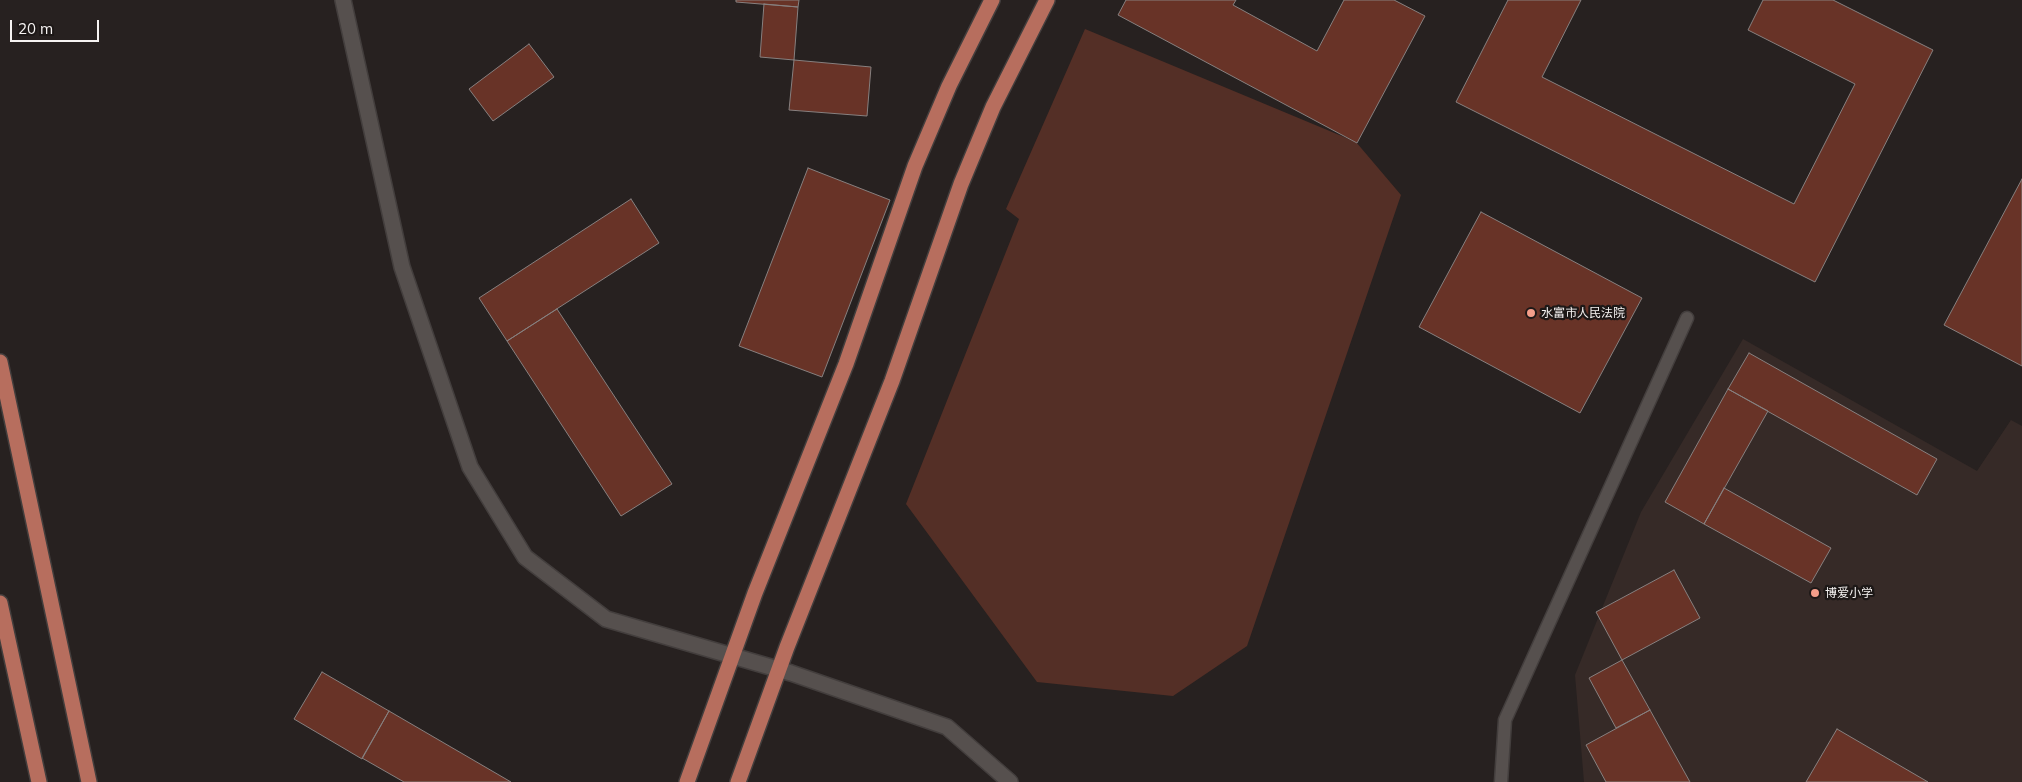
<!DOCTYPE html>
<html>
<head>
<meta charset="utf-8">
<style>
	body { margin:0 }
	#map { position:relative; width:2022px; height:782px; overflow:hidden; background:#272120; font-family:Mulish,sans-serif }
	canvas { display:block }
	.scale { position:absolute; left:10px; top:20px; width:89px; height:22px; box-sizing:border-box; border:2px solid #f6f3f2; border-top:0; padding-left:6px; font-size:15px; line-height:18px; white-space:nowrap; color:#f6f3f2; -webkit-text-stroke:4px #1d1817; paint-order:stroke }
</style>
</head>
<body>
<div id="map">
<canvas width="2022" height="782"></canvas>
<div class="scale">20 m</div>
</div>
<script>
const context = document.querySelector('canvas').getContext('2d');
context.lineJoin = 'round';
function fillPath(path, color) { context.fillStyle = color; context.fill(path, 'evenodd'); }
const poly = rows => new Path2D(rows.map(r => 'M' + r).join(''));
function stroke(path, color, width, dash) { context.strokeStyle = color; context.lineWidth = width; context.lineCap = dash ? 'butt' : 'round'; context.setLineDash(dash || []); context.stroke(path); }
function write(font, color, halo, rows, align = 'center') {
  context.font = font + ' Mulish,"Noto Sans SC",sans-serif'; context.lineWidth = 4.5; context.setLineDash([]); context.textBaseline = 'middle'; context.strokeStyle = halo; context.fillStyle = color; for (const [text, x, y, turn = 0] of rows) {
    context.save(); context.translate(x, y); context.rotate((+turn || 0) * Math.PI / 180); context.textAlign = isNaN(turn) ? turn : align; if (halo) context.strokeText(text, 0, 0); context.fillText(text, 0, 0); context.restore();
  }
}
const built = poly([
	[1743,339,1977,471,2011,420,2022,426,2022,782,1584,782,1575,675,1641,512]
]);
const green = poly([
	[1085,29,1356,142,1401,195,1247,646,1173,696,1037,682,906,504,1019,219,1006,209]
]);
const building = poly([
	[736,0,799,0,798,7,736,2,736,0],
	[1126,0,1236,0,1233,5,1317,51,1344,0,1394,0,1425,16,1357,143,1118,15,1126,0],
	[1508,0,1581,0,1542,77,1794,204,1855,84,1748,30,1763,0,1833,0,1933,50,1815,282,1456,102,1508,0],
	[764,4,798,7,794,60,760,57,764,4],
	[529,44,554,77,493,121,469,89,529,44],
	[794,60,871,67,867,116,789,110,794,60],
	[808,168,890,200,822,377,739,346,808,168],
	[2022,179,2022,366,1944,325,2022,179],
	[631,199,659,243,507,341,479,298,631,199],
	[1481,212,1642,298,1580,413,1419,327,1481,212],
	[557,309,672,484,621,516,507,341,557,309],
	[1749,353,1937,459,1917,495,1728,389,1749,353],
	[1728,389,1768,411,1704,524,1665,502,1728,389],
	[1724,488,1831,548,1811,583,1704,524,1724,488],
	[1674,570,1700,618,1622,660,1596,612,1674,570],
	[1622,660,1650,710,1616,728,1589,678,1622,660],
	[322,672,389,711,362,759,294,719,322,672],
	[1650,710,1690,782,1606,782,1586,745,1650,710],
	[389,711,511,782,404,782,362,758,389,711],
	[1837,729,1928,782,1806,782,1837,729]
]);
const service = poly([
	[1501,782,1505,720,1687,318]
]);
const tertiary = poly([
	[343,0,402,267,470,467,525,557,606,619,791,673,947,727,1010,782]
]);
const primary = poly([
	[0,362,89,782],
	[0,603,39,782],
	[687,782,755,593,846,364,915,166,949,86,992,0],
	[738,782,787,647,892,381,961,184,993,107,1047,0]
]);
const markers = [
	[1531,313,5,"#f49e8a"],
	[1815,593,5,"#f49e8a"]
];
const poiNames = [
	["水富市人民法院",1541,313],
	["博爱小学",1825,593]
];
fillPath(built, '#362a27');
fillPath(green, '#542f26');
fillPath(building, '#683327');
stroke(building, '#87807f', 1);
stroke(service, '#433e3d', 15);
stroke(tertiary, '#433e3d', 18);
stroke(primary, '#433e3d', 18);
stroke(service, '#56504e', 12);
stroke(tertiary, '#56504e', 15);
stroke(primary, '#b76e5e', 15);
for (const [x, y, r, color] of markers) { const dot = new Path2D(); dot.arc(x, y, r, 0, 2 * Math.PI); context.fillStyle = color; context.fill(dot); stroke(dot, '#1d1817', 2); }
write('12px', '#f6f3f2', '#1d1817', poiNames, 'left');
</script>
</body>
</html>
